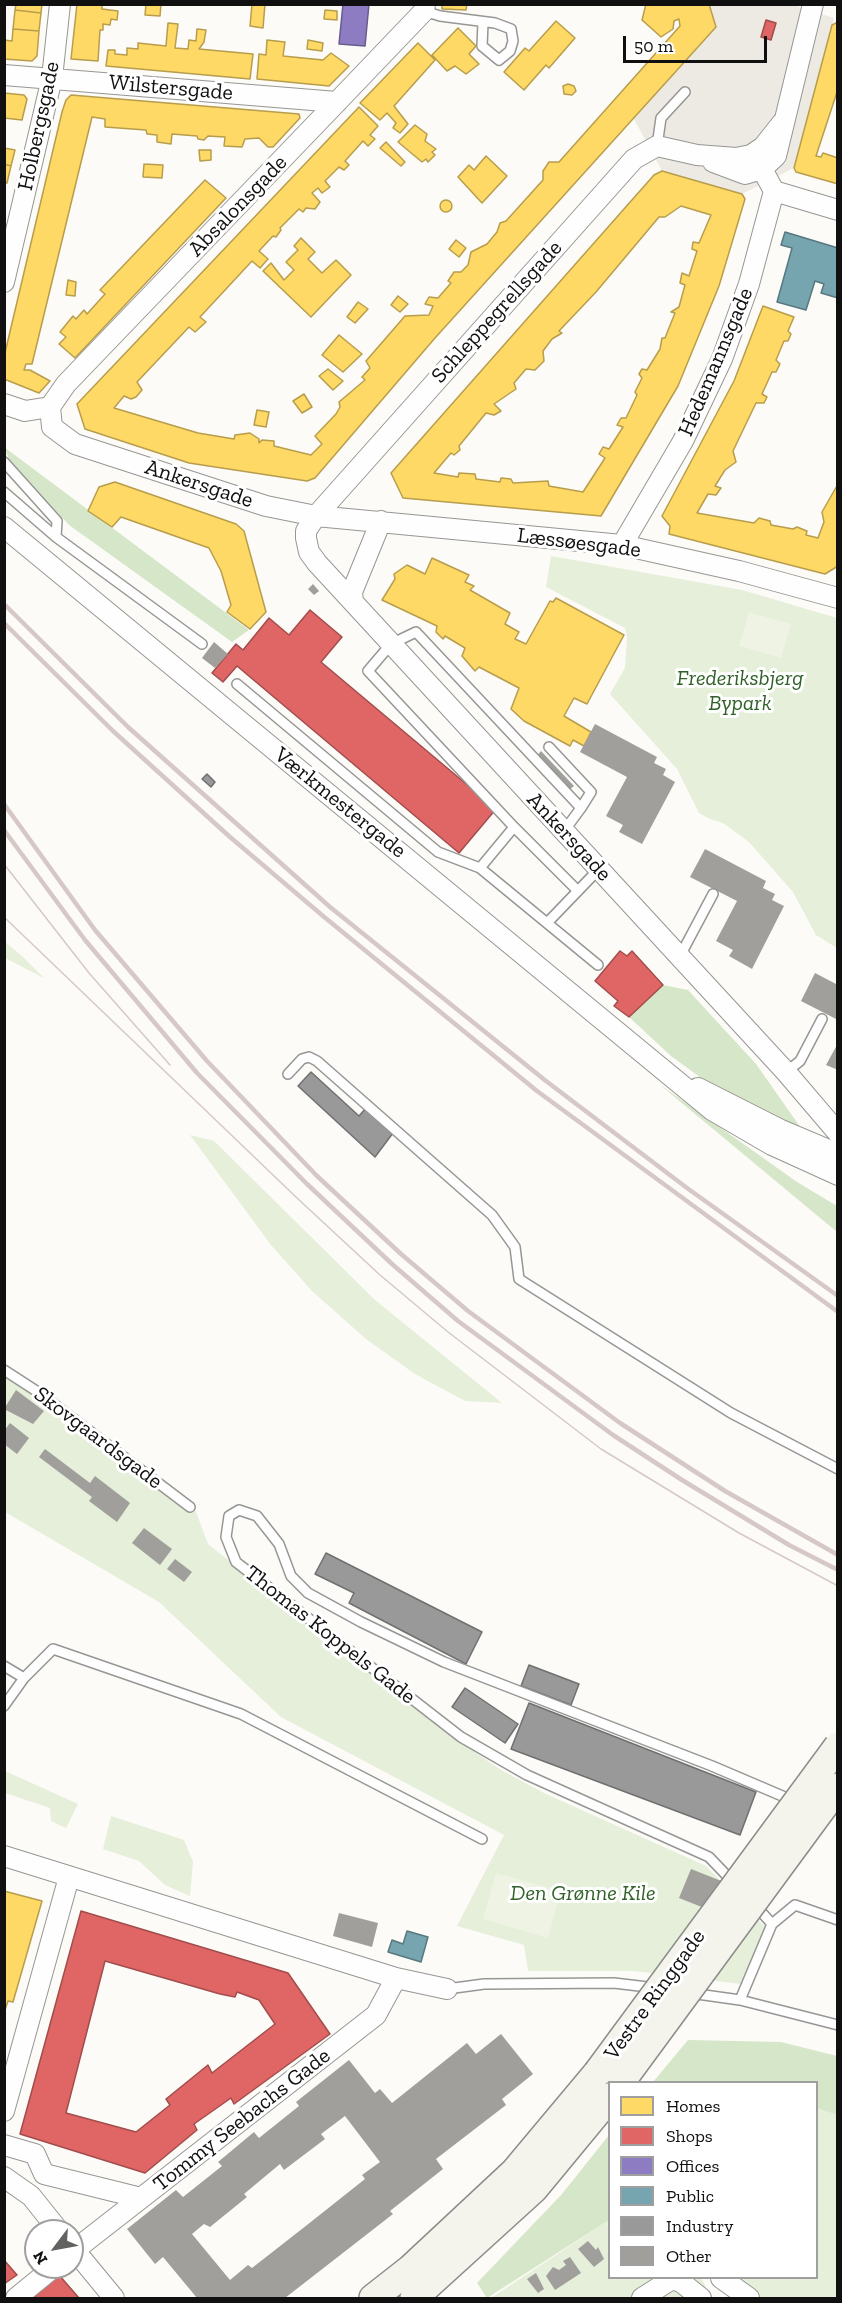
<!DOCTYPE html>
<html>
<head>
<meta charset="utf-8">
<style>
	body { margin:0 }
	#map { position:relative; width:842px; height:2303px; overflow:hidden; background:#fcfbf7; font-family:"Zilla Slab",serif }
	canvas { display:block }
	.frame { position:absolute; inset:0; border:6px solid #101010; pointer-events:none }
	.legend { position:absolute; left:608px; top:2081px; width:210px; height:198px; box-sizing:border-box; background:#fff; border:2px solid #9f9f9f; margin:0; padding:8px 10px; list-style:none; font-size:18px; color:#101010 }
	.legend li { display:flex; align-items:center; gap:12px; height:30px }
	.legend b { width:30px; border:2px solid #9f9f9f }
	.north { position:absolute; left:24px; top:2219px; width:60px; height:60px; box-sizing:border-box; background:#fff; border:2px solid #9f9f9f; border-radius:50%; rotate:238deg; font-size:16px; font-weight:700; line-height:24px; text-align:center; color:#101010 }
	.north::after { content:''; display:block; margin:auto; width:21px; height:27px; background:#636261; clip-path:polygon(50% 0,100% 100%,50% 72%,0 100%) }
	.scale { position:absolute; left:623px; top:36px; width:144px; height:27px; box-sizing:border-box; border:3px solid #101010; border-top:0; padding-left:8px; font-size:18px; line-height:21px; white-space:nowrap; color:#101010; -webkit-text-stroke:4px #fff; paint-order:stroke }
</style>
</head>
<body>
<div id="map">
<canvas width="842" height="2303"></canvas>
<div class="frame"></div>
<ul class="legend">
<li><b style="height:16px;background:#ffd966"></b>Homes</li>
<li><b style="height:16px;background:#e06666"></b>Shops</li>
<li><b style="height:16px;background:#8e7cc3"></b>Offices</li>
<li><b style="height:16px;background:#76a5af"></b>Public</li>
<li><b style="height:16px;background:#999"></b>Industry</li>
<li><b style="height:16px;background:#a09f9c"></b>Other</li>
</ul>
<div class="north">N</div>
<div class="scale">50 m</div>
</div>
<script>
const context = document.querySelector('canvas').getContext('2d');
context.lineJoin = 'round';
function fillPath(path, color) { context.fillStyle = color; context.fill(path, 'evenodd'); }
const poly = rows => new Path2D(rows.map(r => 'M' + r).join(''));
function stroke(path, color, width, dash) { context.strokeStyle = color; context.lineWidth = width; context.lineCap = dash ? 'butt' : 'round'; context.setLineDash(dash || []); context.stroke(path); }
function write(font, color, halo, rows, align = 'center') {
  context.font = font + ' "Zilla Slab",serif'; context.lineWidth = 6; context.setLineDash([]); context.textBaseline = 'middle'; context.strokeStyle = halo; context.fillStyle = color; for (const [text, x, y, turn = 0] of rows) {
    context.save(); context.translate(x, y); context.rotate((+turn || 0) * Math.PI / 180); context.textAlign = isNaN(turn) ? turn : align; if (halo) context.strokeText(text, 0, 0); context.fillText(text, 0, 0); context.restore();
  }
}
const green = poly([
	[551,556,742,590,837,618,837,948,816,935,793,892,749,842,723,823,710,819,699,813,677,769,610,694,625,668,627,638,625,628,546,587],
	[4,941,23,957,44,978,5,958],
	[190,1135,214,1141,375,1300,502,1403,465,1401,415,1374,366,1339,312,1291,271,1245],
	[4,1375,193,1504,208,1544,450,1736,503,1771,544,1793,706,1866,766,1928,741,1984,634,1971,528,1971,524,1945,457,1926,504,1835,281,1717,159,1602,5,1512],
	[5,1771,78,1804,66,1828,51,1821,50,1808,5,1793],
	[111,1816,184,1840,193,1862,190,1896,165,1885,139,1861,103,1849],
	[817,2108,837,2115,837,2298,761,2298,735,2278,816,2278],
	[609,2220,610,2278,701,2278,712,2298,491,2298]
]);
const forest = poly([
	[4,447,249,630,232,642,69,525,9,459],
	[663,985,688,990,756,1064,803,1131,708,1083,671,1056,629,1017],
	[659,1084,797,1182,837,1206,837,1232],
	[688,2040,781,2042,837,2056,837,2115,817,2108,816,2082,653,2082],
	[609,2135,609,2220,487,2298,477,2283,562,2194]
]);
const pitch = poly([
	[749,612,791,624,781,658,739,646],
	[496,1873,561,1891,548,1938,483,1919]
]);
const plaza = poly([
	[709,5,793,5,834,18,794,168,742,194,662,171,634,119,716,27]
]);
const homes = poly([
	[16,4,42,4,41,13,15,10,16,4],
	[77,4,102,4,102,9,118,11,117,20,111,19,110,25,103,24,103,30,100,30,98,61,71,59,77,4],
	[146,4,161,4,160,16,145,15,146,4],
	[252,4,265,4,263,28,250,26,252,4],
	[442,4,467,4,466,10,442,9,442,4],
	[646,4,709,4,716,27,435,338,315,478,307,481,189,463,85,429,77,404,359,107,378,126,370,135,375,139,368,146,363,141,345,161,349,165,344,170,339,167,325,181,330,187,322,193,318,188,312,193,320,202,315,209,306,208,303,212,299,209,280,228,281,230,276,237,273,236,259,251,268,259,260,268,252,261,200,317,206,322,195,332,189,327,137,382,142,390,136,397,131,399,124,396,114,408,198,433,234,439,235,435,250,433,259,439,259,443,262,440,274,441,274,446,311,455,322,444,315,436,336,414,340,407,339,402,365,380,362,377,370,368,366,361,405,316,429,315,433,306,425,304,429,297,438,298,451,283,448,281,454,272,461,272,468,265,471,252,487,244,497,232,500,223,506,221,543,180,543,171,549,162,559,162,680,26,679,19,674,21,673,29,661,37,642,20,646,4],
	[15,10,41,13,39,31,13,29,15,10],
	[325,10,337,11,337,20,324,19,325,10],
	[556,21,575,38,549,68,546,65,524,90,504,72,525,48,529,51,556,21],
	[838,22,838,89,816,156,821,157,823,153,838,158,838,184,796,172,794,168,832,25,838,22],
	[168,23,178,24,175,48,188,49,189,40,196,41,197,29,206,30,204,42,199,49,253,54,250,79,106,66,108,50,115,50,115,54,127,55,127,48,138,49,138,43,166,46,168,23],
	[458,28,476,46,469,54,479,64,466,74,455,66,447,71,432,55,458,28],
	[13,29,39,31,37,56,32,61,4,59,4,40,12,41,13,29],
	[267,40,285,42,283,56,323,60,331,53,349,66,329,86,257,79,259,54,266,55,267,40],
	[308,40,323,43,322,51,307,49,308,40],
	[418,43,435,60,394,106,408,124,400,133,393,128,396,123,387,113,380,120,360,103,418,43],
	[568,84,574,86,576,91,572,95,564,94,563,86,568,84],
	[4,93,24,95,27,99,22,120,4,118,4,93],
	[71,95,299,114,300,118,273,147,268,147,259,138,245,139,242,147,224,146,225,137,208,136,204,140,198,139,197,136,172,134,171,144,157,142,157,135,147,134,146,130,105,127,105,119,92,117,32,364,26,364,24,370,30,370,50,381,39,393,4,379,4,357,62,112,66,100,71,95],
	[415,125,427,134,425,141,436,149,432,152,435,155,428,162,426,159,422,162,398,142,415,125],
	[386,142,405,162,401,166,380,148,386,142],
	[4,148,15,150,11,166,4,164,4,148],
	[199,150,211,150,211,160,200,161,199,150],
	[486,156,507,176,482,203,458,177,469,165,474,170,486,156],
	[4,164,11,166,7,183,4,183,4,164],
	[144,164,163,165,162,178,143,177,144,164],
	[662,171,742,194,745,199,719,286,678,386,601,516,403,498,391,473,654,175,662,171],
	[681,206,711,215,699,243,693,242,692,249,697,251,689,276,682,273,680,283,685,285,679,307,671,312,675,313,665,338,662,338,660,349,647,370,642,369,639,374,642,378,635,392,637,395,626,418,621,418,617,425,623,427,609,449,603,447,599,454,605,458,583,492,549,486,548,481,513,483,511,479,501,478,500,482,476,479,475,474,459,473,458,477,434,473,451,453,454,455,460,450,459,446,486,413,494,415,501,411,494,404,516,389,514,383,526,369,535,370,544,361,543,351,552,339,562,333,559,331,596,292,659,217,665,217,681,206],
	[205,180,226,198,75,358,59,344,66,337,60,332,73,316,76,319,84,310,87,314,105,294,100,290,205,180],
	'440 206a6 6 0 1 1 12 0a6 6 0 1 1-12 0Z',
	[301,238,315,252,308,259,322,273,336,260,351,275,311,317,263,271,271,263,284,280,294,270,286,262,298,250,294,246,301,238],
	[456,240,466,248,459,257,449,249,456,240],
	[68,280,76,282,75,296,66,295,68,280],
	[398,296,408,304,400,312,391,305,398,296],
	[358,302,368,309,355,323,347,317,358,302],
	[763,306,794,317,788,331,791,334,788,341,784,341,776,360,780,364,776,372,772,372,762,394,767,397,764,403,756,403,733,451,736,462,725,470,715,486,721,488,716,495,708,494,697,513,754,523,759,518,770,521,771,525,793,529,797,527,807,531,806,535,818,538,824,522,822,512,838,484,838,566,825,574,669,534,670,526,662,516,734,381,763,306],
	[339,335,362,354,343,372,322,355,339,335],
	[328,369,343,381,333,390,319,376,328,369],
	[304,394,312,407,302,413,293,401,304,394],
	[257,410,269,412,266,427,254,425,257,410],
	[115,482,236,524,244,531,266,612,250,629,227,612,231,605,221,571,209,548,121,517,112,527,88,511,99,487,115,482],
	[432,558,469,575,465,582,474,586,470,590,510,613,505,624,519,632,515,639,526,644,550,601,553,602,556,598,624,635,587,704,574,698,564,716,591,732,584,746,573,740,570,746,524,721,511,709,519,688,479,667,475,671,462,656,465,648,445,636,443,639,436,632,437,626,382,600,395,579,394,574,407,565,425,574,432,558],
	[4,1891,42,1901,13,2002,8,2001,4,2013,4,1891]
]);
const shops = poly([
	[766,20,776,23,771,40,761,37,766,20],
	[310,610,342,637,321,662,496,809,459,853,237,666,223,682,212,673,236,644,243,650,269,618,289,635,310,610],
	[620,951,627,956,632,951,663,985,629,1017,614,1006,618,1001,595,981,620,951],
	[81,1911,288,1973,330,2034,234,2104,231,2098,194,2124,197,2130,145,2173,20,2134,81,1911],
	[105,1961,220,1994,235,1997,237,1992,259,2000,275,2024,212,2073,208,2065,166,2099,170,2105,136,2132,66,2113,105,1961],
	[4,2260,17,2275,4,2284,4,2260],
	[59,2275,79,2298,30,2298,59,2275]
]);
const offices = poly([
	[343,4,369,4,365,46,339,44,343,4]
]);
const public = poly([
	[785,232,838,248,838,298,821,293,824,284,815,281,806,310,777,302,792,248,781,245,785,232],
	[407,1931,428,1937,421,1962,388,1952,392,1940,403,1944,407,1931]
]);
const industry = poly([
	[207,774,215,782,211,787,202,779,207,774],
	[311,1072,359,1116,366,1108,393,1133,375,1157,298,1086,311,1072],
	[326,1553,482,1632,466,1664,349,1603,354,1593,315,1574,326,1553],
	[529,1665,579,1684,571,1705,521,1686,529,1665],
	[465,1688,518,1724,505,1743,452,1707,465,1688],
	[529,1703,756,1792,740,1835,511,1749,529,1703]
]);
const building = poly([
	[313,584,319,591,314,595,308,589],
	[214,642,228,654,215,668,202,658],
	[595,724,657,757,654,763,666,769,663,775,675,782,642,844,619,832,623,825,606,816,627,777,580,752],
	[541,751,574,786,569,790,537,756],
	[705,849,766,881,763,888,775,894,772,900,784,906,752,969,729,956,733,950,716,941,737,901,690,877],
	[815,973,838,985,838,1020,801,1001],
	[838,1043,838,1070,826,1065],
	[16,1390,44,1411,33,1424,4,1409],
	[10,1423,29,1438,17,1454,4,1444,4,1431],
	[45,1449,90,1483,95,1476,130,1503,117,1522,89,1501,92,1497,39,1457],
	[144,1528,172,1549,160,1565,132,1543],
	[175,1559,192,1572,184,1582,167,1569],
	[691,1869,734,1886,722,1915,679,1898],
	[339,1913,378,1923,372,1947,333,1936],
	[501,2034,533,2074,502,2099,506,2105,436,2159,443,2169,390,2211,393,2214,285,2298,197,2298,163,2257,155,2264,127,2229,176,2190,183,2197,222,2166,218,2162,254,2132,259,2138,299,2106,296,2102,349,2060,375,2093,380,2089,392,2103,467,2043,476,2054],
	[345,2116,380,2162,362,2175,365,2179,307,2225,252,2268,248,2265,230,2280,192,2234,204,2224,210,2227,247,2197,244,2194,280,2164,284,2170,325,2139,321,2134],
	[588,2241,596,2250,598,2247,604,2259,594,2267,578,2249],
	[570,2257,581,2273,555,2290,546,2276,553,2267,559,2270,566,2265,563,2261],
	[536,2273,544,2289,538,2293,527,2279]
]);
const lane = poly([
	[424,11,440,16,495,23,511,29,513,41,510,51,499,60,482,46,483,23],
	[657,146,661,118,685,92],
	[4,462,57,521,56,537],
	[4,492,56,537,202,644],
	[237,684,438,852,480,868],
	[549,747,591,792,581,808],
	[514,827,368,671,391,644,416,632,581,808,564,831],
	[578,891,514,827,480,868,598,965],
	[547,923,599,869],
	[680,956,713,894],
	[786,1072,800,1061,822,1019],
	[288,1074,302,1059,309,1057,317,1061,492,1215,515,1247,519,1279,731,1413,838,1469],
	[4,1370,38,1392,190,1507],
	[4,1666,24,1678],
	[4,1706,24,1678,53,1649,241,1714,482,1839],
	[733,1882,709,1857,527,1775,461,1737,236,1562,226,1537,229,1516,239,1510,257,1516,279,1544,291,1576,308,1593,361,1622,444,1662,712,1766,794,1801],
	[772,1924,795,1905,838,1920],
	[447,1989,484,1984,614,1983,656,1988],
	[690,1993,740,2000,838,2025],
	[740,2000,772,1924,755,1905]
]);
const street = poly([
	[4,75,337,102],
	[782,123,763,147,751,155,736,158,697,155,657,146,634,159,316,516,306,531,306,538,309,552,317,563,786,1072,838,1133],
	[713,162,745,174,762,169,776,156,813,4],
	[774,191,838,210],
	[4,282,52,78,60,4],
	[4,404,25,411,50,407],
	[50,407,52,427,75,444,266,506,316,516,622,545,739,571,838,598],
	[50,407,66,384,337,102,424,11,425,4],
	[4,527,712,1110,772,1145,838,1175],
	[622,545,683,441,722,359,749,284,774,191,762,169],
	[353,602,352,592,381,521],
	[698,1088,781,1130,838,1154],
	[4,1856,396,1978,447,1989],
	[4,2111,69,1877],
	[4,2145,35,2154,44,2174,141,2198],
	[4,2177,31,2196,59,2231],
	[72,2247,114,2298],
	[72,2252,376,2015,396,1978],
	[721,2278,749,2298],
	[16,2298,54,2267],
	[642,2298,672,2279,681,2282,701,2298]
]);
const secondary = poly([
	[373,2298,410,2269,515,2171,597,2073],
	[414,2298,534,2189,610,2097]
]);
const tram = poly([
	[4,864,89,973,170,1065],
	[4,917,297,1198,380,1275,448,1332,601,1449,739,1533,838,1586]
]);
const rail = poly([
	[4,604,128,727,330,907,546,1081,687,1188,838,1296],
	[4,623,113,731,230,837,323,916,537,1091,838,1312],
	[4,804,95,930,207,1061,317,1176,401,1254,468,1311,620,1423,725,1491,838,1555],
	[4,830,85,940,197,1073,307,1184,392,1264,458,1321,613,1435,682,1480,789,1545,838,1570]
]);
const secondaryBridge = poly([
	[597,2073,838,1746],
	[621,2082,838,1787]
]);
const streetNames = [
	["Wilstersgade",171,88,5],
	["Holbergsgade",39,126,-78],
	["Absalonsgade",238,206,-46],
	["Schleppegrellsgade",497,312,-48],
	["Hedemannsgade",716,362,-67],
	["Ankersgade",199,484,18],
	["Læssøesgade",579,543,7],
	["Værkmestergade",340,803,39],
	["Ankersgade",569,837,47],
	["Skovgaardsgade",98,1438,37],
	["Thomas Koppels Gade",330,1635,38],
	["Vestre Ringgade",655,1995,-54],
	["Tommy Seebachs Gade",242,2120,-38]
];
const parkNames = [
	["Frederiksbjerg",740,679],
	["Bypark",740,704],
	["Den Grønne Kile",583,1894]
];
fillPath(green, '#e5efd9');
fillPath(forest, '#d6e6c9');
fillPath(pitch, '#eef3e3');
fillPath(plaza, '#eceae3');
fillPath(homes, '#ffd966');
stroke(homes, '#b79d4c', 1.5);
fillPath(shops, '#e06666');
stroke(shops, '#a24c4c', 1.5);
fillPath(offices, '#8e7cc3');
stroke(offices, '#685c8d', 1.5);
fillPath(public, '#76a5af');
stroke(public, '#57787f', 1.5);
fillPath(industry, '#999');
stroke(industry, '#707070', 1.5);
fillPath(building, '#a09f9c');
stroke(lane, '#969694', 12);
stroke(street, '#969694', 22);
stroke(secondary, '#8d8c8b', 30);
stroke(lane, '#fffefe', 9);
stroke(street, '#fffefe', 20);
stroke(secondary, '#f4f4ed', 27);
stroke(tram, '#d6c8c7', 1.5);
stroke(rail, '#d6c8c7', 4.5);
stroke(secondaryBridge, '#8d8c8b', 30, []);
stroke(secondaryBridge, '#f4f4ed', 27);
write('22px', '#101010', '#fff', streetNames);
write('italic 22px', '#316128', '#fff', parkNames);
</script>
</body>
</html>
